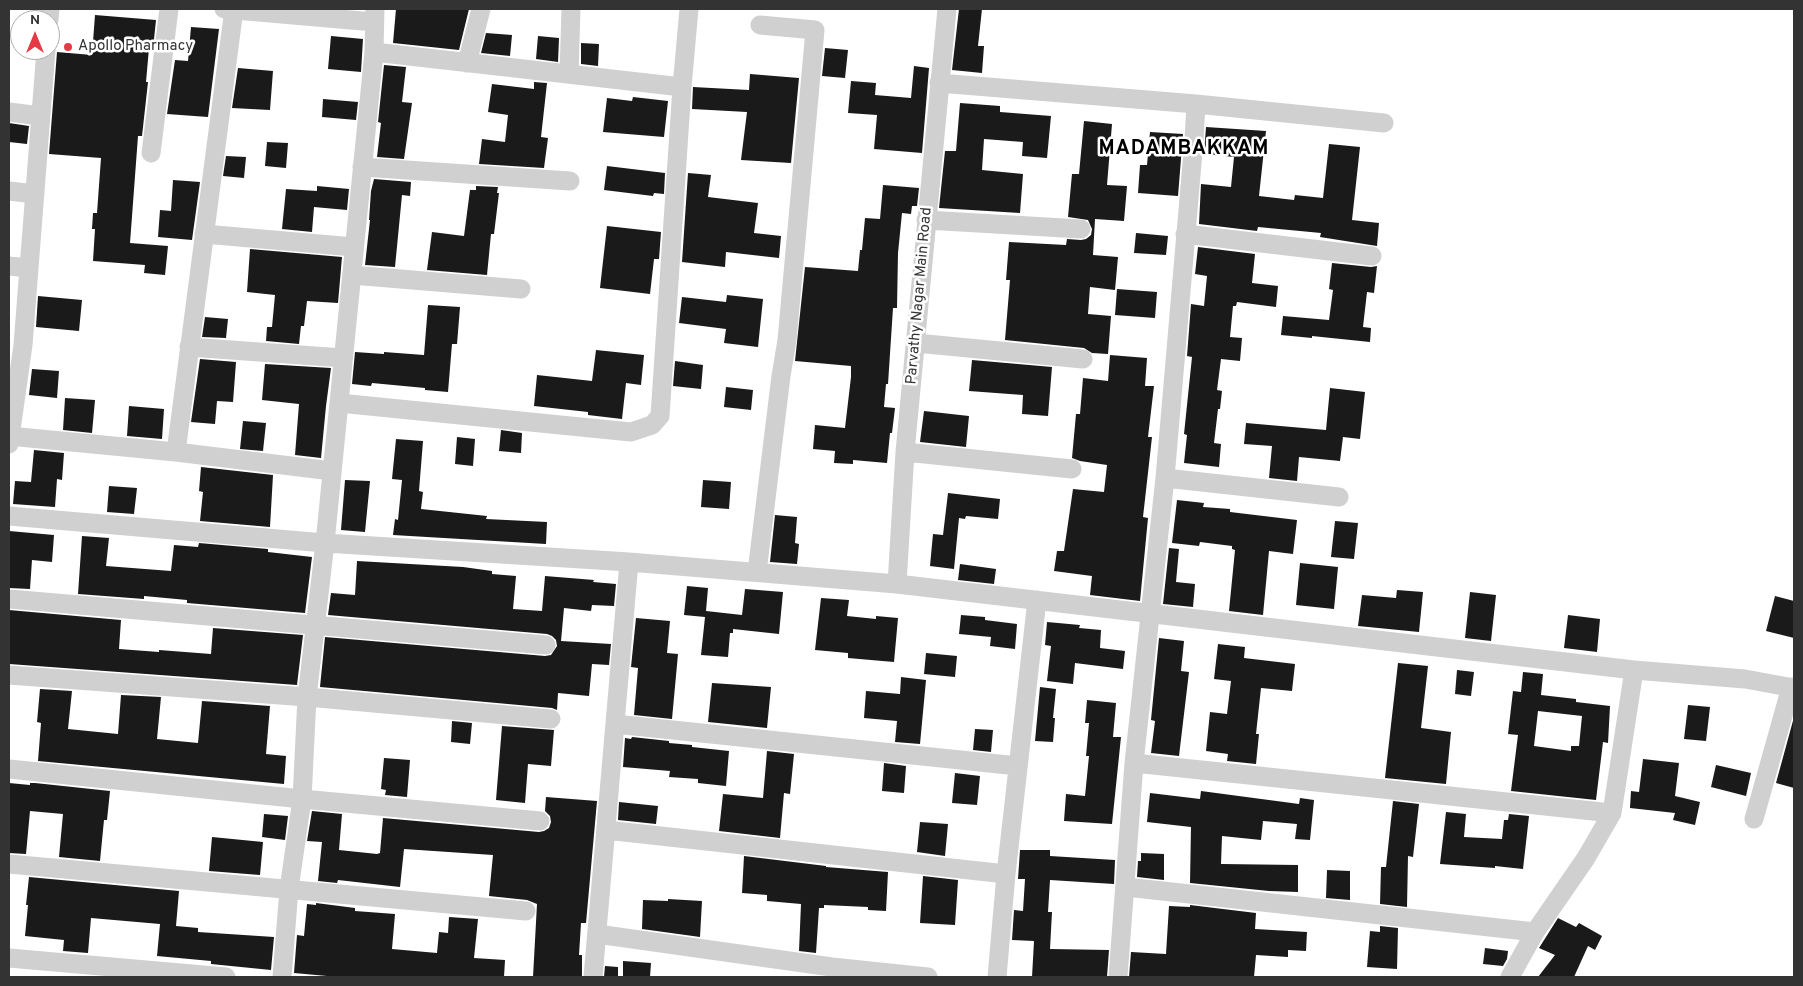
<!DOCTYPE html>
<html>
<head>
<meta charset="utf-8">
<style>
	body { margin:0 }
	#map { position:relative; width:1803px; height:986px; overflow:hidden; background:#fff; font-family:Overpass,sans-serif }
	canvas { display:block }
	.frame { position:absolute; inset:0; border:10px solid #333; pointer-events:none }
	.north { position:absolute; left:10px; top:10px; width:50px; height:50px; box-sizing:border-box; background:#fff; border:1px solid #adadad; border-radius:50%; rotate:0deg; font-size:14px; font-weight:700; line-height:20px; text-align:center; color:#333 }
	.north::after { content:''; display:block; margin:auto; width:18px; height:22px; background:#e63946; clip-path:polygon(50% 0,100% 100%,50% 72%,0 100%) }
</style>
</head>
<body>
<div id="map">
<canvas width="1803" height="986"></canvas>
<div class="frame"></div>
<div class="north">N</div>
</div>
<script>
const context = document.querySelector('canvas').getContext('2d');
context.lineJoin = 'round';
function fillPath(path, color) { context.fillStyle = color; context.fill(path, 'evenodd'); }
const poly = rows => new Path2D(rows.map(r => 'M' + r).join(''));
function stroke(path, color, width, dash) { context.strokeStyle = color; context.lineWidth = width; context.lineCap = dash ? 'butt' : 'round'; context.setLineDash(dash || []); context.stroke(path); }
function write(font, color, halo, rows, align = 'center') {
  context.font = font + ' Overpass,sans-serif'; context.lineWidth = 5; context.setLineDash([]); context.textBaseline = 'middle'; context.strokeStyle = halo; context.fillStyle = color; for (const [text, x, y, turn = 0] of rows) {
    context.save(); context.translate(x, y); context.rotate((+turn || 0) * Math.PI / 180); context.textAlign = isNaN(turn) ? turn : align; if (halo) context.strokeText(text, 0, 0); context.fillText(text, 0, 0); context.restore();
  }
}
const building = poly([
	[396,9,469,9,459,50,393,43],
	[959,9,982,9,978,46,984,46,982,73,952,70],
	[95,15,156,20,153,49,149,48,146,82,148,82,142,136,138,136,130,243,168,246,165,275,144,273,145,265,93,261,95,229,92,229,93,213,97,213,101,158,49,154,57,52,92,55],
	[191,27,219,29,208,117,167,114,175,60,188,61],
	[486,33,512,35,510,56,481,53],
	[331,36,363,39,361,72,328,69],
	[538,36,559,38,558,62,536,59],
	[581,43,599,44,598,66,581,64],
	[825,48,848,50,845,78,822,76],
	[384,65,406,67,402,102,412,103,404,159,377,157,381,123,378,122],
	[914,66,929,68,922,153,874,149,877,115,848,113,851,81,876,83,875,95,911,98],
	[238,68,273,71,270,110,232,108],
	[750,74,799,78,791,163,741,160,747,112,692,109,693,87,749,90],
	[534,82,547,83,541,137,548,138,544,168,479,164,482,139,505,142,508,115,488,112,492,84,534,89],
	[633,97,668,101,664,137,603,132,607,98,632,101],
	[323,99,358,102,356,120,322,117],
	[960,103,1000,106,1000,112,1051,116,1047,158,1022,156,1023,142,984,139,982,170,1023,174,1020,213,939,208,945,151,956,151],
	[1084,121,1112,124,1107,185,1127,186,1124,221,1095,219,1093,255,1118,257,1115,290,1090,287,1088,314,1111,316,1108,354,1092,353,1084,348,1005,340,1010,280,1006,280,1009,242,1066,245,1067,239,1081,240,1086,239,1091,235,1092,229,1088,220,1068,217,1072,174,1079,174],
	[9,123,29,126,27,144,9,142],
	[1206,127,1266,131,1259,196,1294,200,1295,195,1323,198,1329,144,1360,147,1352,220,1379,223,1377,246,1320,237,1321,233,1258,227,1257,231,1199,224,1201,184,1231,187,1234,157,1204,154],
	[1150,132,1183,134,1178,196,1138,193,1140,165,1147,165],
	[267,142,288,143,286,168,265,166],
	[226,156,246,157,244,178,223,176],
	[607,166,665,173,664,194,654,193,653,196,604,190],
	[688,173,711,175,708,197,758,203,754,233,781,236,779,258,726,252,725,267,682,262],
	[374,179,411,182,410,196,402,195,395,267,365,265,370,220,369,220,371,191],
	[173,180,200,182,192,240,158,237,160,210,171,211],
	[883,185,919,188,917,206,912,206,911,214,902,213,898,253,897,308,893,308,888,384,886,384,884,407,895,408,892,433,890,433,887,463,853,460,853,464,834,463,835,451,813,449,815,425,845,428,851,377,851,366,795,361,805,267,858,271,860,250,862,250,865,218,880,219],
	[317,186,349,189,347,210,314,207,312,232,282,229,286,189,317,191],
	[476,186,498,187,497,193,499,193,494,234,491,234,487,275,427,270,432,232,464,236,470,190,476,190],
	[607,226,661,232,659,259,654,259,650,294,600,288],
	[1136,233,1168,236,1166,255,1134,253],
	[1198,247,1255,254,1252,283,1278,286,1276,307,1237,302,1236,306,1233,306,1230,337,1242,338,1240,361,1221,359,1217,390,1222,391,1220,409,1218,409,1214,443,1221,444,1219,467,1184,463,1187,435,1184,434,1192,357,1187,356,1191,304,1204,306,1207,276,1195,274],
	[250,249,342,257,338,303,307,301,304,326,301,326,299,344,266,341,267,327,272,327,275,295,247,292],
	[1332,263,1371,267,1377,266,1374,293,1367,292,1363,327,1371,328,1370,342,1312,336,1312,338,1281,335,1283,316,1329,320,1333,290,1329,289],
	[1117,289,1157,292,1155,318,1115,315],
	[727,295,763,299,758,347,724,343,726,329,679,323,682,297,726,302],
	[38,296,82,300,79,331,36,327],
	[428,305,460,307,457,344,452,344,448,392,425,390,425,388,372,383,371,386,352,384,355,352,384,354,384,352,424,355],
	[205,317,228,319,226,338,202,337],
	[596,350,644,355,641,385,626,383,622,419,588,415,588,412,534,406,537,375,592,381],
	[1110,355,1147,358,1145,386,1154,386,1148,437,1152,437,1143,517,1148,518,1140,601,1090,595,1092,576,1054,571,1057,551,1064,551,1073,489,1104,492,1107,465,1080,461,1072,458,1076,414,1080,414,1083,378,1108,381],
	[200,359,236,362,233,402,217,401,215,424,191,422],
	[972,360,1052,367,1048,416,1022,414,1023,395,969,391],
	[675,361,703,365,701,389,673,386],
	[265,364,331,368,326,406,321,458,295,455,299,404,262,400],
	[32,369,59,371,57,398,29,395],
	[726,387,753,390,751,410,724,407],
	[1330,388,1365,392,1360,439,1343,437,1340,461,1299,457,1297,481,1269,478,1272,446,1244,444,1246,423,1326,430],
	[65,398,95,400,92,433,63,430],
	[129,406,164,409,162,439,127,436],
	[924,411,969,416,966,447,920,442],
	[243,421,266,423,263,451,240,449],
	[501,430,522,433,521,453,499,451],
	[457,437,475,439,473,466,455,464],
	[396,439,423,441,419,491,423,492,421,509,487,516,486,519,547,522,546,544,393,535,395,519,398,520,402,480,392,479],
	[34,450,64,453,62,480,57,479,55,507,13,504,15,481,31,482],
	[201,467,273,475,270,527,200,521,203,492,199,491],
	[345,480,370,481,365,532,341,530],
	[703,480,731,482,729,509,701,507],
	[109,486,137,488,134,514,107,512],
	[948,493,1000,499,998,519,966,516,965,519,959,518,954,569,930,566,933,534,943,535],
	[1177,500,1204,503,1203,507,1230,509,1230,512,1297,520,1293,554,1269,551,1263,615,1229,611,1235,550,1232,549,1232,546,1200,542,1199,546,1172,543],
	[775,515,797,517,795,543,799,544,797,564,770,562],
	[1335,521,1358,523,1354,559,1331,557],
	[9,531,54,535,52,562,32,560,30,589,9,588],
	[82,536,109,538,106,566,171,571,174,545,198,547,199,543,268,549,268,552,312,557,305,613,187,603,187,600,144,596,144,599,78,594],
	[1169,548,1179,549,1176,582,1195,584,1193,607,1163,604],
	[357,561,463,567,492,571,492,574,516,576,513,609,542,611,545,576,594,580,593,582,616,584,614,606,592,605,591,611,564,608,561,641,611,644,609,665,592,664,589,696,558,693,557,710,552,708,320,687,325,637,545,656,551,655,557,646,556,640,552,636,547,634,328,615,331,593,355,595],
	[1300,563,1338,567,1334,609,1296,605],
	[960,564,996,569,994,584,958,580],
	[687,586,708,588,706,611,742,615,745,589,783,592,779,634,733,629,733,633,730,633,728,657,701,655,705,617,684,615],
	[1397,590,1423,592,1419,632,1358,626,1362,595,1396,598],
	[1470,592,1496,595,1491,641,1465,638],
	[1775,596,1794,601,1794,638,1766,631],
	[821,598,849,600,847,616,876,619,876,616,898,618,894,662,848,658,848,653,815,650],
	[9,610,121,620,119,649,159,652,159,650,211,654,213,628,303,635,297,685,9,664],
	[961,615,985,617,985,620,1017,624,1015,649,990,646,991,637,959,634],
	[1568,615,1600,619,1597,652,1564,648],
	[636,618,670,621,667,653,678,654,672,719,634,715,638,668,631,667],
	[1047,622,1080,625,1079,628,1101,630,1100,648,1125,651,1123,669,1075,663,1073,684,1047,681,1051,646,1045,645],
	[1159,638,1184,641,1181,671,1189,672,1179,756,1151,753,1155,721,1151,720],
	[1218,644,1245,647,1244,658,1295,664,1292,691,1261,688,1256,734,1259,734,1256,764,1227,761,1228,754,1206,751,1210,712,1227,714,1231,681,1214,679],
	[926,653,957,656,955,677,924,674],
	[1398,663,1428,666,1421,728,1451,732,1446,784,1385,778],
	[1457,670,1474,672,1471,696,1455,694],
	[1523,672,1543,674,1541,695,1576,699,1576,702,1610,706,1608,743,1603,742,1596,800,1511,791,1518,735,1508,734,1513,691,1521,692],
	[1538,711,1582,716,1579,746,1571,746,1571,751,1534,746],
	[901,677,926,680,920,744,895,742,897,721,864,718,866,691,900,694],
	[712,683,771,687,767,728,708,722],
	[1040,687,1056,689,1053,718,1055,718,1053,742,1035,741],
	[40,689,72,691,68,729,118,734,121,695,161,697,157,739,198,743,202,701,270,706,266,754,286,756,284,784,38,761,41,723,37,722],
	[1087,700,1116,703,1113,737,1121,737,1112,824,1064,821,1066,794,1085,796,1089,756,1086,756,1089,723,1085,723],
	[1688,705,1710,707,1706,741,1684,739],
	[1794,717,1794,788,1776,783],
	[452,721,472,723,470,744,451,742],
	[502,726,554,730,551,766,528,764,525,803,496,800],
	[975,729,993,730,991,752,973,750],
	[632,737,669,741,669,743,692,745,692,747,729,751,726,786,698,783,698,779,669,777,670,771,623,767,625,738,631,739],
	[767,751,794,754,790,794,784,793,780,838,719,831,723,794,763,798],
	[384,758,410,760,407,797,385,795,386,790,381,789],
	[1643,759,1679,763,1675,796,1700,802,1695,825,1673,820,1675,813,1630,808,1631,791,1639,792],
	[884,763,906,766,904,793,882,791],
	[1716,765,1751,773,1746,796,1711,787],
	[955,773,980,776,977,805,952,803],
	[9,783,30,785,30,783,35,783,110,791,107,820,104,820,100,861,59,857,63,814,30,811,26,854,9,853],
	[1201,791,1299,804,1300,798,1314,800,1310,840,1295,839,1297,824,1263,821,1261,840,1222,836,1221,864,1298,865,1298,892,1269,891,1190,883,1191,827,1147,822,1150,793,1200,799],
	[546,797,597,801,586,923,581,923,579,955,582,955,582,977,533,977,537,904,527,900,489,896,493,855,404,849,400,887,338,880,337,883,318,881,322,842,307,841,312,811,342,814,339,850,377,854,380,853,383,818,539,832,544,831,549,828,551,822,550,816,545,811],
	[1393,801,1419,804,1413,857,1408,856,1407,907,1380,904,1381,867,1386,867],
	[619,802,658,806,656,824,618,820],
	[1446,812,1466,814,1464,837,1502,839,1504,820,1508,820,1509,814,1529,816,1523,869,1495,866,1495,868,1440,864],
	[264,814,288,816,285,840,262,837],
	[920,822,948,824,945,856,917,852],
	[212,837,263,842,260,875,209,871],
	[1020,850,1050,850,1050,856,1115,860,1114,884,1050,880,1048,912,1052,912,1050,949,1109,950,1107,977,1032,977,1034,941,1012,940,1014,910,1023,911,1025,879,1018,879],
	[1141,853,1164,854,1164,880,1137,877,1138,861,1141,861],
	[744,856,826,866,826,867,888,872,886,911,868,910,868,907,824,905,824,908,819,908,816,953,799,951,801,904,767,901,767,895,742,893],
	[1327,870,1350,871,1350,900,1326,898],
	[923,876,958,880,955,925,920,923],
	[29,877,179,891,176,926,198,928,198,932,274,937,271,970,211,964,211,961,157,956,160,924,91,918,88,953,63,951,64,940,25,936,28,905,26,905],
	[668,899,702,901,700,937,642,929,643,900,668,901],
	[316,903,355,908,355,911,395,914,392,949,437,953,439,932,448,933,449,917,478,919,474,958,505,960,504,977,338,977,294,973,297,935,304,936,307,904,316,905],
	[1190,905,1256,913,1255,929,1307,932,1306,951,1288,950,1288,957,1256,955,1254,977,1129,977,1131,952,1166,954,1169,906,1190,907],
	[1558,918,1576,927,1579,923,1602,936,1595,950,1588,946,1574,977,1538,977,1555,955,1539,948],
	[1380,926,1398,928,1397,969,1367,967,1370,931,1380,932],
	[1485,948,1508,951,1507,959,1503,966,1483,964],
	[623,961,651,963,650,977,623,977],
	[605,966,618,967,618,977,604,977]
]);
const street = poly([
	[224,9,374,22],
	[49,20,50,9],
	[374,52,682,87,689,9],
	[467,63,481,9],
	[569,74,571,9],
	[939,83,1196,104,1194,140,1165,478,1134,763,1118,977],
	[1196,104,1384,123],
	[9,112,40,116],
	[151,153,169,9],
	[362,167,570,181],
	[9,191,35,194],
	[926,220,1081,229],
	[204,234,354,247],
	[1185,234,1372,256],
	[9,266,28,268],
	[352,275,521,289],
	[916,343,1083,359],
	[189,347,343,358],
	[339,403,631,432,652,425,660,416,682,87],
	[9,436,176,452,332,471],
	[9,444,23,345,46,50],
	[176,452,234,9],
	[905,452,1072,469],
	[1165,478,1339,497],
	[9,516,325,543,629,562,897,584,1634,670,1745,679,1794,688],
	[757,572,781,376,787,340,815,30,760,25],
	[897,584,905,452,947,9],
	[9,599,546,645],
	[9,675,307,697,551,719],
	[615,724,1018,766],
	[1134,763,1612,813],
	[9,769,302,799,540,821],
	[1754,819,1791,687],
	[606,830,1006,874],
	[9,864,526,911],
	[1126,887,1535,932],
	[597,934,832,967,928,977],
	[9,958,226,977],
	[282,977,289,889,302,799,307,697,325,543,374,52,375,9],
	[593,977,629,562],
	[997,977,1006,874,1037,600],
	[1510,977,1535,932,1586,858,1612,813,1634,670]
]);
const markers = [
	[68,47,5,"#e63946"]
];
const poiNames = [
	["Apollo Pharmacy",78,47]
];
const streetNames = [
	["Parvathy Nagar Main Road",920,296,-85]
];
const districtNames = [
	["MADAMBAKKAM",1184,150]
];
fillPath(building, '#1a1a1a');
stroke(street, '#d0d0d0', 19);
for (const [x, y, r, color] of markers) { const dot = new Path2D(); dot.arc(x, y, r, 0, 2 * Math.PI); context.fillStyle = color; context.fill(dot); stroke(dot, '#fff', 2); }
write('15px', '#333', '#fff', poiNames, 'left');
write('15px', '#333', '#fff', streetNames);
context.letterSpacing = '1px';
write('bold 20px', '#000', '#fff', districtNames);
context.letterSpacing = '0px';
</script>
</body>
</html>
